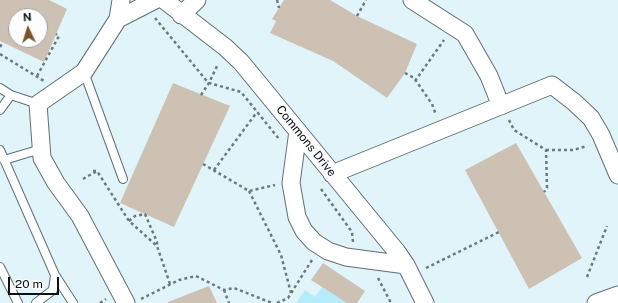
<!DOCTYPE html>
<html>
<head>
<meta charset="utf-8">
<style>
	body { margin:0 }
	#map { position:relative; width:618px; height:303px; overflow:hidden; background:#e0f4fa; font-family:"Public Sans",sans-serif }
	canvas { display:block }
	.north { position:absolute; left:8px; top:8px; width:40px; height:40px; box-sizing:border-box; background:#fdfdfd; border:1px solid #9c9f9f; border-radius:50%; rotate:356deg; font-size:11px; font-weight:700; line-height:16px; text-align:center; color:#0a1113 }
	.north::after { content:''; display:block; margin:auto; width:14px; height:18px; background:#76542c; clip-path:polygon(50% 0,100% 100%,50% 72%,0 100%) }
	.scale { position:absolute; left:8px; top:277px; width:51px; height:18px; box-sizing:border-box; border:2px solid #0a1113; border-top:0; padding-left:5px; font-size:12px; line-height:14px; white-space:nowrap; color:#0a1113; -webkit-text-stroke:3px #fdfdfd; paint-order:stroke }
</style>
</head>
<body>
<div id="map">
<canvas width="618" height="303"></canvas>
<div class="north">N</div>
<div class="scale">20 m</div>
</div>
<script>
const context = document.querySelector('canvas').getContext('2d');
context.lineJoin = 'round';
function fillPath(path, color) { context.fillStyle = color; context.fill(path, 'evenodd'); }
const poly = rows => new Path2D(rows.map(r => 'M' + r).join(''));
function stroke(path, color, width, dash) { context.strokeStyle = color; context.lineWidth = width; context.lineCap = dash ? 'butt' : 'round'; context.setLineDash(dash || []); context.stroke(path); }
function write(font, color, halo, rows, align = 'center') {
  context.font = font + ' "Public Sans",sans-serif'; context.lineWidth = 3; context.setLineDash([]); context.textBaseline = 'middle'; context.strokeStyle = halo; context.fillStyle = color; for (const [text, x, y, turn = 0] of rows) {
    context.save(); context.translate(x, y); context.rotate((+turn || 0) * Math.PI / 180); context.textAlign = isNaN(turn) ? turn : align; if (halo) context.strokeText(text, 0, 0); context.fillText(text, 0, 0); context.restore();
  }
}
const green = poly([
	[322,287,347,303,296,303,305,290,315,297]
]);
const building = poly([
	[0,0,49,0,67,9,44,62,0,41],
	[16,16,40,16,40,40,16,40],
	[284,0,330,0,357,16,417,44,405,73,387,98,333,61,270,33,276,21,272,19],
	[173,83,230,106,174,227,120,203],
	[516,143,582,258,529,289,465,170],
	[323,263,365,291,357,303,347,303,311,280],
	[209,286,217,303,168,303,168,302]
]);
const path = poly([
	[277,0,279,8],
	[357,16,366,0],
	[155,18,206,80,209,83,241,92,279,139],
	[0,47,3,42],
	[0,54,44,81],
	[405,73,414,78,432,104,436,115],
	[37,76,59,36,56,34],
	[415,81,444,40],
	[201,95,209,83,218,64],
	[509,120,514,130,546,150,547,188,544,192],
	[546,150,573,150,587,146],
	[203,164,249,191,275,185],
	[214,170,257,112],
	[93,171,97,171,129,221,157,246,170,284],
	[83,179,97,171],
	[321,189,352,232,353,242],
	[249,191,281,255,291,293],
	[129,221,135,216,145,214,157,242,157,246],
	[426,268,499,232],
	[587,277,607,226],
	[378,278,391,303],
	[224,290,229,303],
	[141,299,179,280,196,276,224,290,234,288,272,303],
	[100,303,106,299],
	[277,303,288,298,312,260]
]);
const lane = poly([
	[84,72,123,179],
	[0,88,11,95,38,104],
	[0,110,11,95],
	[0,150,55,275,53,290,36,303],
	[4,160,41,149],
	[0,267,18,303],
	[55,275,73,303]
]);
const street = poly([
	[121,0,118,19,84,72,38,104,42,158,56,183,80,216,126,303],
	[164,0,225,47,241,62,397,252,406,265,425,303],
	[412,0,465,34,489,76,501,106],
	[181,15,197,0],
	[118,19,155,0],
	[298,131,291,183,297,217,304,231,314,242,328,251,346,257,406,265],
	[332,174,552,85,574,102,591,118,601,135,618,175],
	[596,303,618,295]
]);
const streetNames = [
	["Commons Drive",306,141,51]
];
fillPath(green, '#b5ebfa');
fillPath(building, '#cdc1b4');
stroke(lane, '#5f7075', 10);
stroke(street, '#5f7075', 19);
stroke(path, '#6c797d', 2.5, [3, 3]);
stroke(lane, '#fff', 8);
stroke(street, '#fff', 17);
write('12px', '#0a1113', '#fdfdfd', streetNames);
</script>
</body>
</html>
